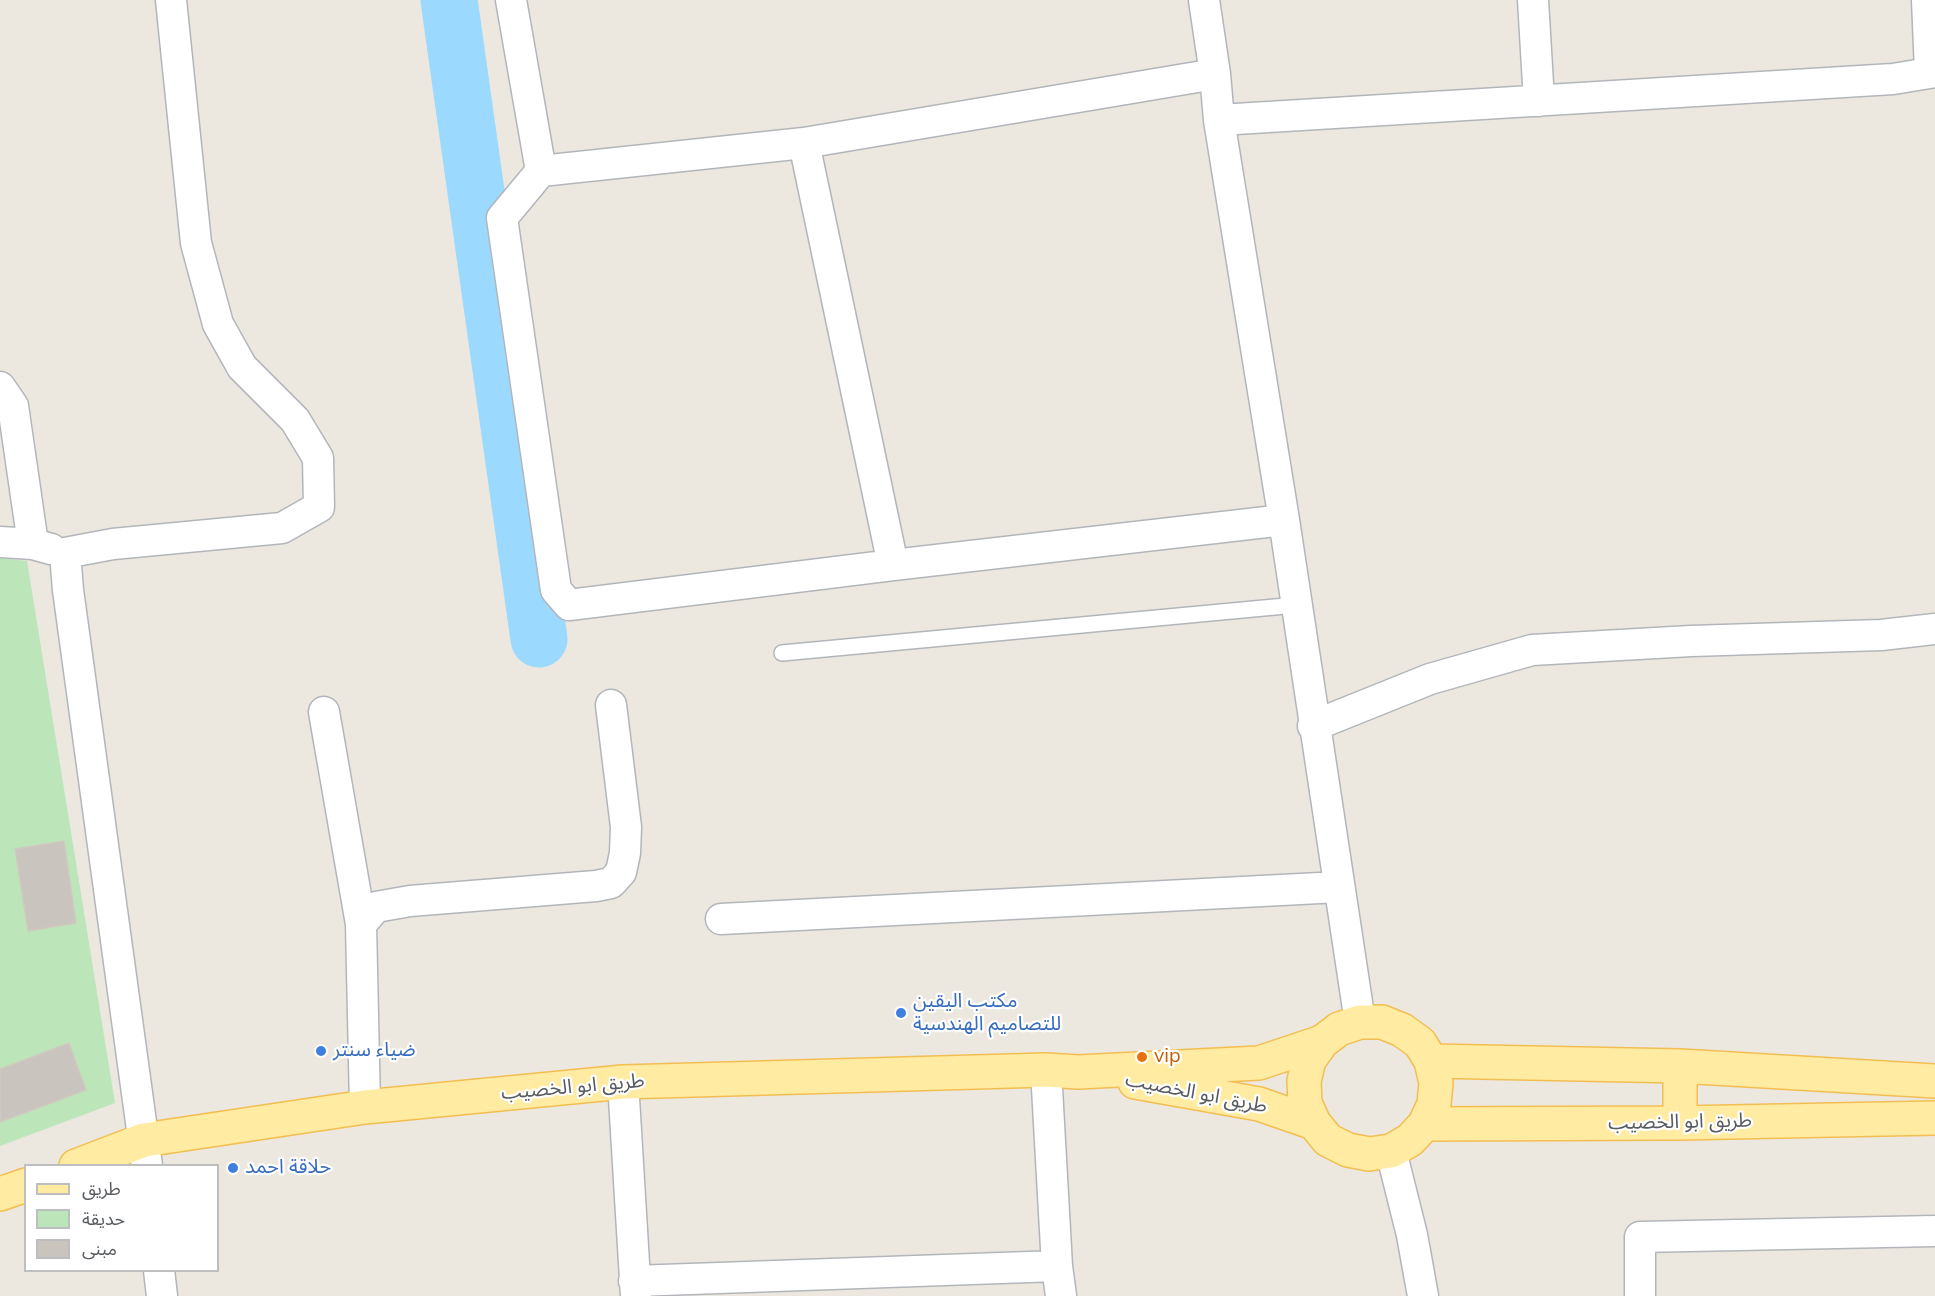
<!DOCTYPE html>
<html>
<head>
<meta charset="utf-8">
<style>
	body { margin:0 }
	#map { position:relative; width:1935px; height:1296px; overflow:hidden; background:#ece8df; font-family:"Nunito Sans","Noto Sans Arabic",sans-serif }
	canvas { display:block }
	.legend { position:absolute; left:24px; top:1164px; width:195px; height:108px; box-sizing:border-box; background:#fff; border:2px solid #bcbec0; margin:0; padding:8px 10px; list-style:none; font-size:18px; color:#585c61 }
	.legend li { display:flex; align-items:center; gap:12px; height:30px }
	.legend b { width:30px; border:2px solid #bcbec0 }
</style>
</head>
<body>
<div id="map">
<canvas width="1935" height="1296"></canvas>
<ul class="legend">
<li><b style="height:8px;background:#ffeba1"></b>طريق</li>
<li><b style="height:16px;background:#bce5ba"></b>حديقة</li>
<li><b style="height:16px;background:#c9c5be"></b>مبنى</li>
</ul>
</div>
<script>
const context = document.querySelector('canvas').getContext('2d');
context.lineJoin = 'round';
function fillPath(path, color) { context.fillStyle = color; context.fill(path, 'evenodd'); }
const poly = rows => new Path2D(rows.map(r => 'M' + r).join(''));
function stroke(path, color, width, dash) { context.strokeStyle = color; context.lineWidth = width; context.lineCap = dash ? 'butt' : 'round'; context.setLineDash(dash || []); context.stroke(path); }
function write(font, color, halo, rows, align = 'center') {
  context.font = font + ' "Nunito Sans","Noto Sans Arabic",sans-serif'; context.lineWidth = 4.5; context.setLineDash([]); context.textBaseline = 'middle'; context.strokeStyle = halo; context.fillStyle = color; for (const [text, x, y, turn = 0] of rows) {
    context.save(); context.translate(x, y); context.rotate((+turn || 0) * Math.PI / 180); context.textAlign = isNaN(turn) ? turn : align; if (halo) context.strokeText(text, 0, 0); context.fillText(text, 0, 0); context.restore();
  }
}
const green = poly([
	[0,558,27,561,115,1103,0,1146]
]);
const river = poly([
	[449,0,539,639]
]);
const building = poly([
	[64,841,76,923,28,931,15,849,64,841],
	[69,1043,86,1090,0,1122,0,1069,69,1043]
]);
const service = poly([
	[782,653,1296,605]
]);
const minor = poly([
	[511,0,541,171],
	[1204,0,1215,74,1219,120,1284,520,1360,1022],
	[1533,0,1539,101],
	[1927,0,1930,72],
	[1219,120,1893,79,1935,72],
	[804,143,893,565,1284,520],
	[0,387,13,406,33,544],
	[0,542,33,544,51,549],
	[893,565,569,605,556,590,502,218,541,171,804,143,1215,74],
	[324,712,361,924],
	[1313,726,1430,679,1532,650,1691,641,1881,635,1935,629],
	[721,919,1339,887],
	[1046,1070,1057,1266,1061,1296],
	[623,1082,636,1296],
	[365,1107,361,924,376,907,410,901,596,886,611,883,621,872,625,853,626,827,611,705],
	[1391,1151,1412,1235,1423,1296],
	[147,1166,68,590,65,553,113,544,282,528,319,507,318,458,295,420,242,367,218,324,196,243,171,0],
	[159,1270,162,1296],
	[634,1281,1057,1266],
	[1640,1296,1640,1237,1935,1231]
]);
const primary = poly([
	[1431,1061,1680,1066,1935,1081],
	[1135,1082,1259,1104,1314,1123],
	[1680,1123,1680,1066],
	[1425,1124,1680,1123,1935,1118],
	[76,1166,144,1140,365,1107,623,1082,1046,1070,1078,1072,1259,1063,1322,1042,1339,1029,1360,1022,1382,1022,1402,1030,1420,1043,1431,1061,1436,1083,1434,1104,1425,1124,1410,1140,1391,1151,1369,1154,1348,1150,1328,1140,1314,1123,1305,1103,1304,1081,1309,1060,1322,1042],
	[0,1194,26,1185]
]);
const markers = [
	[901,1013,6,"#3f7fe0"],
	[321,1051,6,"#3f7fe0"],
	[1142,1057,6,"#e8710a"],
	[233,1168,6,"#3f7fe0"]
];
const shopNames = [
	["مكتب اليقين",913,1002],
	["للتصاميم الهندسية",913,1025],
	["ضياء سنتر",333,1051],
	["حلاقة احمد",245,1168]
];
const foodNames = [
	["vip",1154,1057]
];
const streetNames = [
	["طريق ابو الخصيب",573,1088,-5],
	["طريق ابو الخصيب",1196,1094,11],
	["طريق ابو الخصيب",1680,1123,-1]
];
fillPath(green, '#bce5ba');
stroke(river, '#9cd9ff', 57);
fillPath(building, '#c9c5be');
stroke(building, '#d0cabe', 1.5);
stroke(service, '#b2b6bb', 18);
stroke(minor, '#b2b6bb', 33);
stroke(primary, '#f3be51', 36);
stroke(service, '#fff', 15);
stroke(minor, '#fff', 30);
stroke(primary, '#ffeba1', 33);
for (const [x, y, r, color] of markers) { const dot = new Path2D(); dot.arc(x, y, r, 0, 2 * Math.PI); context.fillStyle = color; context.fill(dot); stroke(dot, '#fff', 2); }
write('20px', '#366cbe', '#fff', shopNames, 'left');
write('20px', '#c56008', '#fff', foodNames, 'left');
write('20px', '#585c61', '#fff', streetNames);
</script>
</body>
</html>
